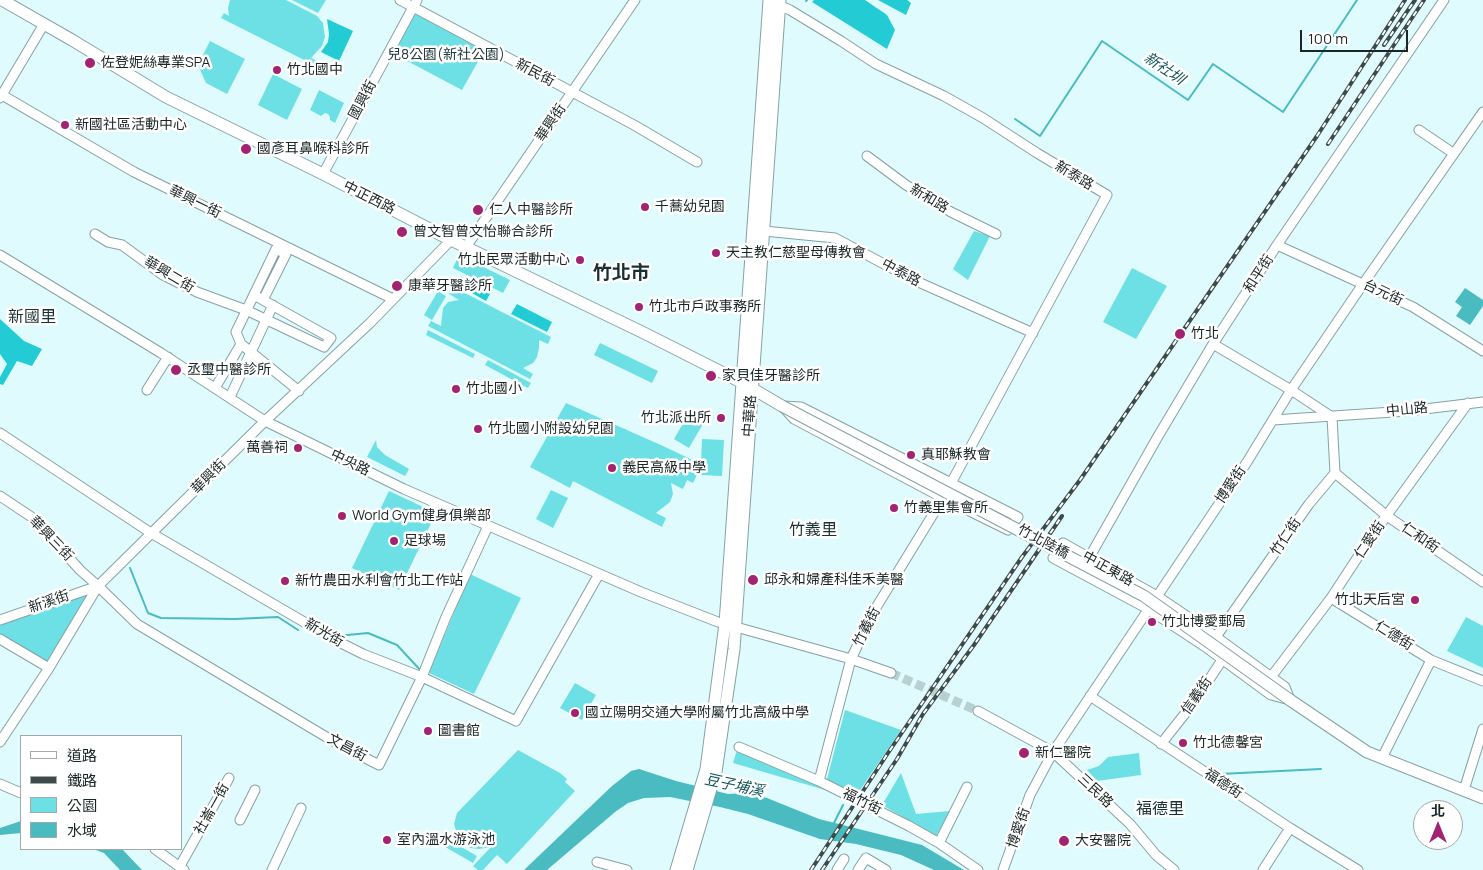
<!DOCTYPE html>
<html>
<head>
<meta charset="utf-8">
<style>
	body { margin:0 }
	#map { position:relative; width:1483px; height:870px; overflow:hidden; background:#dffbfd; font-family:Manrope,"Noto Sans TC",sans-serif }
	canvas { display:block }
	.legend { position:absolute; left:20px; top:735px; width:162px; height:115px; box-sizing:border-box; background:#fff; border:1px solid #a3a8a8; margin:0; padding:6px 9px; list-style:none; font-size:15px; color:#1a2525 }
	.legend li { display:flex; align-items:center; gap:10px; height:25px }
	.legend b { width:25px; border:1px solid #a3a8a8 }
	.north { position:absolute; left:1413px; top:800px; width:50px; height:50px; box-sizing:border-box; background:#fff; border:1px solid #a3a8a8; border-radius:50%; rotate:0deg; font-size:14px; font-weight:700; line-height:20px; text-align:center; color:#1a2525 }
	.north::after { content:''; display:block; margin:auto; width:18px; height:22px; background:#a32373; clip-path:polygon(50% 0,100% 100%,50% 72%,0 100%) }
	.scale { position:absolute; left:1300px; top:30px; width:108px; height:22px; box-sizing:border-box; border:2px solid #1a2525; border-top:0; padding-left:6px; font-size:15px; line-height:18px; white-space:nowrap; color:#1a2525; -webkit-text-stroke:4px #fff; paint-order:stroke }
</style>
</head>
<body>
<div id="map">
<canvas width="1483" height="870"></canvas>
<ul class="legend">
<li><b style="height:6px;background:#fff"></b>道路</li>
<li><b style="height:6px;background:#3c4a4a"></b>鐵路</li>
<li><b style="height:14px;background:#6de0e6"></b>公園</li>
<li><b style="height:14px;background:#4abbc0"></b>水域</li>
</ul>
<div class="north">北</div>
<div class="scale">100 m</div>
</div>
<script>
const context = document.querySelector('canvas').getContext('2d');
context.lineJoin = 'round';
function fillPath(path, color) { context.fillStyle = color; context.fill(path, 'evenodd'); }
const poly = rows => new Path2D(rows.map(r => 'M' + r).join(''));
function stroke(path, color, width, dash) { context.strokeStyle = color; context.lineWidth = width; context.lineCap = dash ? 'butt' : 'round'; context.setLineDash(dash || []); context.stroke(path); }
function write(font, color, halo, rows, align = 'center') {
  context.font = font + ' Manrope,"Noto Sans TC",sans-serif'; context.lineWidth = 5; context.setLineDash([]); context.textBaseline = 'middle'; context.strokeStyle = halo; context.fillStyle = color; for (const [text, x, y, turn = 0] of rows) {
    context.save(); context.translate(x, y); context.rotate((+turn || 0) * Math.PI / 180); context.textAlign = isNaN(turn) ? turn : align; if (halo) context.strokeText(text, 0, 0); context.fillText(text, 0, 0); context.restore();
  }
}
const green = poly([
	[230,0,286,0,317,16,323,23,325,37,322,46,311,58,332,68,330,73,221,18,224,13,229,16,228,8],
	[292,0,326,0,318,13],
	[415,12,485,49,462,90,394,54],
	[210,41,245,59,227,94,206,83,198,65],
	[273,74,302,89,287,120,258,105],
	[319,90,344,103,335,123,330,120,330,117,328,114,325,113,321,116,310,110],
	[974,231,990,236,968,280,953,269],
	[459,255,510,280,503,293,453,268],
	[1132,268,1167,286,1136,339,1103,322],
	[453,287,551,337,548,344,539,340,539,348,537,357,533,363,523,368,533,374,530,379,428,326,431,321,441,326,443,308,448,302,459,300,449,294],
	[438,291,446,296,432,320,424,315],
	[428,330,475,354,473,358,426,335],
	[600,343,658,371,652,383,594,355],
	[488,360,531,383,528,388,485,365],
	[566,403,663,446,701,464,702,439,724,440,722,476,701,475,701,466,693,483,687,480,683,489,671,483,673,494,670,502,656,513,666,518,662,527,573,481,570,488,530,467],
	[689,413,704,422,689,448,674,439],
	[376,440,377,447,385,455,409,469,405,476,367,457],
	[551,490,568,498,553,528,536,519],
	[389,491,436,513,399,590,352,568],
	[470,574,521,598,474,694,429,673],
	[91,592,47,663,0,634,0,624],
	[1466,617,1483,626,1483,668,1447,651],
	[575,683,596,695,582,720,560,708],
	[845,710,901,730,856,796,829,785,827,779],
	[518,750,560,773,567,779,565,782,575,791,507,864,497,855,483,870,478,870,473,866,491,847,479,849,470,848,459,840,454,824,457,813],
	[737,750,839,794,733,763],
	[1139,753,1141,775,1097,781,1087,770,1099,766,1108,757],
	[901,773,916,814,950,811,936,836,882,805],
	[439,834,477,856,473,863,435,841]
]);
const forest = poly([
	[814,0,865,0,887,15,895,30,887,49,812,2],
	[878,0,907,0,911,3,906,15],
	[327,19,353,31,339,61,321,52,328,42,329,34],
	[461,276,491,292,486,301,456,284],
	[517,304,552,322,547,332,511,314],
	[0,319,24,341,42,349,32,366,17,361,3,385,0,384,0,377,7,364,0,354]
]);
const water = poly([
	[1465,288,1483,300,1483,306,1470,325,1456,316,1462,307,1455,302],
	[639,769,676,781,728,794,748,793,767,798,819,819,922,845,964,870,934,870,901,855,856,844,820,839,748,814,720,807,670,797,644,798,628,803,615,812,547,870,524,870,612,786,631,771],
	[21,821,21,833,0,835,0,828],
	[93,849,122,849,142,870,120,870,104,853]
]);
const stream = poly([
	[806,1,807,0],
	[1015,119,1040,136,1102,41,1188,100,1213,64,1283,112,1357,0],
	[130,568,148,613,161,618,235,619,278,617,298,630],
	[337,636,368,633,397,645,422,672],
	[1220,774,1321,769],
	[833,825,843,805]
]);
const minorTunnel = poly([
	[891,673,978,711]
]);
const minor = poly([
	[400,0,634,125,697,162],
	[776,4,790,10,841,41,876,64,944,96,983,118,1037,153,1107,195,943,498,874,611,851,659,819,781],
	[2,95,134,172,393,299],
	[0,98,44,24],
	[1419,130,1453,153],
	[867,156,906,185,951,212,996,234],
	[323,174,417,0],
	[764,231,835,238,916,281,1033,333],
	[95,234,108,242,122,245,163,275,197,292,246,310,324,347,331,338,254,295],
	[1277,245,1413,307,1483,351],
	[466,247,635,0],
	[0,255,161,353,265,421,404,489,641,592,718,622,851,659,891,673],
	[263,300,286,254,276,249,236,332,241,344,299,391],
	[1213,344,1291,390,1332,417],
	[215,388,241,344],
	[147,390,168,357],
	[230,397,273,305],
	[782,406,801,407,1018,517,1008,530,943,498,794,419,782,406],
	[1273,420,1408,411,1483,402],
	[0,433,151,533,335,640,363,654,422,677,516,721,599,574],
	[1335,473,1387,516,1483,582],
	[0,496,33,518,80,570,98,586,137,624,338,744,379,765,422,677,446,617,488,526],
	[1063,543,1157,596,1194,621,1285,687,1290,700,1271,695,1207,648,1148,609,1053,558,1063,543],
	[1089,558,1157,438,1213,344,1277,245,1444,0],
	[1331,598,1431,660,1483,681],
	[0,620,98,586],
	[0,639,49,668],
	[1213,641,1309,504,1335,473,1332,417],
	[1271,677,1331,598,1369,540,1468,403],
	[1090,696,1290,828,1358,870],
	[978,711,1053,752,1130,824,1156,855,1174,870],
	[0,742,49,668,98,586,265,421,370,323,451,240],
	[1161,744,1195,701,1226,654],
	[739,747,819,781,909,826,939,843,978,870],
	[1382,758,1431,660],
	[0,784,21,793],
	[1464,790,1483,729],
	[240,820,255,790],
	[939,843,967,787],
	[155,849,184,870],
	[597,862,627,870],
	[180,866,229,778],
	[272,870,301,808],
	[837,870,844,859],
	[858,870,866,858,886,870],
	[1003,870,1030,795,1053,752,1247,462,1291,390,1363,284,1483,112],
	[1263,870,1290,828]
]);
const major = poly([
	[2,0,72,40,166,97,323,174,451,240,642,332,743,383,782,406],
	[1290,700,1367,752,1483,798],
	[676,870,706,769,725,624,769,0],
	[687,870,716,772,734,649,780,0]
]);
const rail = poly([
	[1384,45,1415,0],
	[1328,144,1424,0],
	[811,870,888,753,1022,557,1080,480,1317,136,1405,0],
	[822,870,897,759,923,714,974,645,1062,516]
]);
const majorBridge = poly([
	[782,406,1144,596,1290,700]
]);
const markers = [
	[90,63,6,"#a32373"],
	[277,70,5,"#a32373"],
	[65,125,5,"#a32373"],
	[246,149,6,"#a32373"],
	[645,207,5,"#a32373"],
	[478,210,6,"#a32373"],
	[402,232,6,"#a32373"],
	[716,253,5,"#a32373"],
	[580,260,5,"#a32373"],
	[397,286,6,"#a32373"],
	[639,307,5,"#a32373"],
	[1180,334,6,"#a32373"],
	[176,370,6,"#a32373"],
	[711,376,6,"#a32373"],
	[456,389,5,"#a32373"],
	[721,418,5,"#a32373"],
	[478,429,5,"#a32373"],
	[298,448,5,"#a32373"],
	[911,455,5,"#a32373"],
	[612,468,5,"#a32373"],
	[894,508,5,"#a32373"],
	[342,516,5,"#a32373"],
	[394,541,5,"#a32373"],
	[753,580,6,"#a32373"],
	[285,581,5,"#a32373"],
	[1415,600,5,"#a32373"],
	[1152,622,5,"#a32373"],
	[575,713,5,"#a32373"],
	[428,731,5,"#a32373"],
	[1183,743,5,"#a32373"],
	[1024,753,6,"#a32373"],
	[387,840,5,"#a32373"],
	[1064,841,6,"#a32373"]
];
const parkNames = [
	["兒8公園(新社公園)",446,55]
];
const poiNames = [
	["佐登妮絲專業SPA",101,63],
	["竹北國中",287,70],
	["新國社區活動中心",75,125],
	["國彥耳鼻喉科診所",257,149],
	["千蕎幼兒園",655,207],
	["仁人中醫診所",489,210],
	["曾文智曾文怡聯合診所",413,232],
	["天主教仁慈聖母傳教會",726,253],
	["竹北民眾活動中心",570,260,"right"],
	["康華牙醫診所",408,286],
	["竹北市戶政事務所",649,307],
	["竹北",1191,334],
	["丞璽中醫診所",187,370],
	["家貝佳牙醫診所",722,376],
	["竹北國小",466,389],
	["竹北派出所",711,418,"right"],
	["竹北國小附設幼兒園",488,429],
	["萬善祠",288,448,"right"],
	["真耶穌教會",921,455],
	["義民高級中學",622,468],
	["竹義里集會所",904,508],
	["World Gym健身俱樂部",352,516],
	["足球場",404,541],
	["邱永和婦產科佳禾美醫",764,580],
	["新竹農田水利會竹北工作站",295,581],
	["竹北天后宮",1405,600,"right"],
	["竹北博愛郵局",1162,622],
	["國立陽明交通大學附屬竹北高級中學",585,713],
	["圖書館",438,731],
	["竹北德馨宮",1193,743],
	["新仁醫院",1035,753],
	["室內溫水游泳池",397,840],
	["大安醫院",1075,841]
];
const streetNames = [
	["新民街",535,73,28],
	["國興街",363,100,-62],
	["華興街",551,123,-56],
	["新泰路",1074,176,31],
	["中正西路",369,198,27],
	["新和路",929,199,31],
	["華興一街",195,202,26],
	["中泰路",901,273,28],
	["和平街",1259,274,-57],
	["華興二街",169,275,31],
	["台元街",1383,293,25],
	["中山路",1407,410,-6],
	["中華路",750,416,-86],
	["中央路",350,463,26],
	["華興街",209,477,-45],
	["博愛街",1231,485,-56],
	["竹仁街",1286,537,-56],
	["仁和街",1420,538,35],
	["華興三街",51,539,46],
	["仁愛街",1370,540,-56],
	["竹北陸橋",1043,542,28],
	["中正東路",1108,569,29],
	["新溪街",49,602,-19],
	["竹義街",867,627,-63],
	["新光街",324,633,30],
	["仁德街",1394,636,32],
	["信義街",1197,696,-55],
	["文昌街",347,748,28],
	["福德街",1223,784,33],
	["三民路",1095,791,43],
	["福竹街",862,802,26],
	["社崙一街",212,809,-61],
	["博愛街",1019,828,-71]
];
const waterNames = [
	["新社圳",1164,69,34],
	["豆子埔溪",734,786,12]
];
const quarterNames = [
	["新國里",32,318],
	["竹義里",813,531],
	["福德里",1160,810]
];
const districtNames = [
	["竹北市",621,274]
];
fillPath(green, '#6de0e6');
fillPath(forest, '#23ccd4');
fillPath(water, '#4abbc0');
stroke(stream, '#4abbc0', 2);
stroke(minorTunnel, '#b8d0d2', 9, [9, 4.5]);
stroke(minor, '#86a1a2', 11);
stroke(major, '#86a1a2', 13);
stroke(minor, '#fff', 9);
stroke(major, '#fff', 11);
stroke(rail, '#3c4a4a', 4);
stroke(rail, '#fff', 2, [5.5]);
stroke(majorBridge, '#86a1a2', 13, []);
stroke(majorBridge, '#fff', 11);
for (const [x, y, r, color] of markers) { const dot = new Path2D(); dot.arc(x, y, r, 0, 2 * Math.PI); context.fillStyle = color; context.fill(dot); stroke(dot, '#fff', 2); }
write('14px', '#20393a', '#fff', parkNames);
write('14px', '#1a2525', '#fff', poiNames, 'left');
write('14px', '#1a2525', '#fff', streetNames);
write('italic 15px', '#145558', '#fff', waterNames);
write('16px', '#193132', '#fff', quarterNames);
write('bold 19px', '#193132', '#fff', districtNames);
</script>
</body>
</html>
